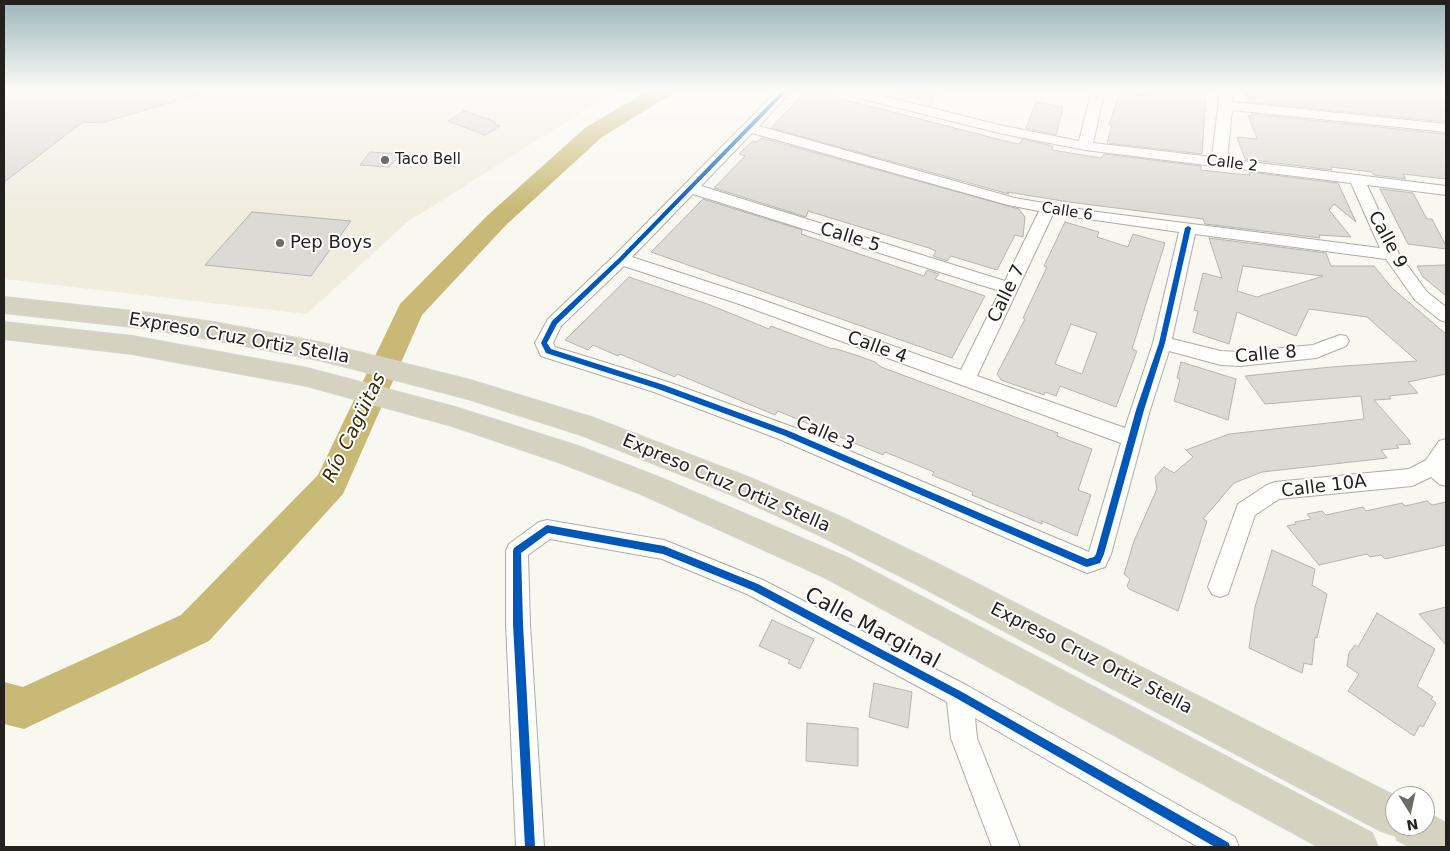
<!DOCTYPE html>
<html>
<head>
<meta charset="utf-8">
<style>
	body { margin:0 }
	#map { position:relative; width:1450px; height:851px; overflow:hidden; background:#f8f7f0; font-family:"DejaVu Sans",sans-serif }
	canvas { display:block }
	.frame { position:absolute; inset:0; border:5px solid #23211d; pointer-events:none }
	.north { position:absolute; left:1385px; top:786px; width:50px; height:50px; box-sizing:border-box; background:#fff; border:1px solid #a7a6a5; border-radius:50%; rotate:170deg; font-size:14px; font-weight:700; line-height:20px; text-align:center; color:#23211d }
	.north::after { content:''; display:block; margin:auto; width:18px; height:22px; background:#6e6c67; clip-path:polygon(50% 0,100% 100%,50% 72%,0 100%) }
</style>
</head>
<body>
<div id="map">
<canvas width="1450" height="851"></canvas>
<div class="frame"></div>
<div class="north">N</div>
</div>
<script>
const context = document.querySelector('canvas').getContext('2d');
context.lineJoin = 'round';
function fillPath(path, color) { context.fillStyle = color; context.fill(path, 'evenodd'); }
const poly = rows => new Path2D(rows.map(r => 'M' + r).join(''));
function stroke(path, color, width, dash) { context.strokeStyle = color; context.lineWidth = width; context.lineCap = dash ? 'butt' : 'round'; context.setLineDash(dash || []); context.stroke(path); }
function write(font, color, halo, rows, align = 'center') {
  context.font = font + ' "DejaVu Sans",sans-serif'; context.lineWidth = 4; context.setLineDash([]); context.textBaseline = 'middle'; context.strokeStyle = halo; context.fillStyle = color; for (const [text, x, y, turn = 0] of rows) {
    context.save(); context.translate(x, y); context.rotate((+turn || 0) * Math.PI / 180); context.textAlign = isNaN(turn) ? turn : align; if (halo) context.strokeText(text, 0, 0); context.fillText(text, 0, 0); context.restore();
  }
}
const built = poly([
	[4,90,617,90,406,223,307,314,4,279]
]);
const green = poly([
	[879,90,940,90,932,104]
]);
const river = poly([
	[650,90,675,90,672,94,602,137,506,225,422,315,343,494,209,641,24,729,4,724,4,682,23,687,181,615,318,475,400,304,488,215,586,127,650,90]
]);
const building = poly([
	[4,90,198,90,199,94,101,123,83,122,4,182,4,90],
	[807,90,1013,143,1020,144,1022,139,1053,146,1052,150,1101,158,1104,154,1201,166,1201,170,1237,174,1250,175,1249,172,1338,183,1356,222,1334,204,1329,210,1351,237,1319,235,1320,238,1205,224,1203,219,1069,202,1007,192,1009,194,771,128,807,90],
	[1145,90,1206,90,1202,154,1107,143,1112,125,1109,125,1120,91,1145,95,1145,90],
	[1244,90,1446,90,1446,122,1247,102,1244,90],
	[1036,102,1063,107,1056,135,1026,128,1036,102],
	[464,111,496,122,494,124,500,126,485,135,448,121,464,111],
	[1252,114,1446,134,1446,179,1403,174,1406,179,1374,175,1372,172,1331,167,1332,170,1245,159,1237,137,1257,139,1248,115,1252,116,1252,114],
	[762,138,1019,209,1025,217,1023,237,1015,235,997,270,951,256,947,261,933,256,936,251,929,248,808,211,806,217,714,188,745,156,739,154,752,141,757,142,762,138],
	[370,152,401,154,389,167,360,165,370,152],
	[1380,189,1413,193,1427,219,1432,219,1446,246,1446,249,1408,244,1380,189],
	[703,199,802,230,801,234,924,276,927,270,939,274,935,279,985,296,952,358,651,252,703,199],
	[252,212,351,221,311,276,205,265,252,212],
	[1065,222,1099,232,1097,237,1128,247,1133,234,1165,243,1132,349,1137,351,1116,407,1060,386,1056,396,1045,392,1044,395,1001,380,997,374,1025,319,1023,318,1047,267,1044,266,1065,222],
	[1071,324,1097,333,1082,374,1055,364,1071,324],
	[1209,238,1326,253,1331,266,1374,266,1392,288,1446,334,1446,374,1408,382,1418,393,1389,396,1391,399,1374,400,1410,441,1408,441,1411,444,1396,445,1399,448,1381,450,1387,458,1262,472,1234,483,1203,519,1207,521,1178,611,1129,589,1127,586,1130,579,1124,574,1134,541,1157,489,1155,477,1164,467,1174,473,1193,457,1186,450,1229,434,1364,419,1361,396,1265,404,1245,376,1331,367,1417,361,1367,317,1309,309,1296,336,1237,312,1229,344,1193,332,1198,311,1194,310,1203,273,1222,278,1209,238],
	[1243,266,1264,269,1323,276,1257,297,1237,291,1243,266],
	[1446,265,1446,296,1423,277,1417,266,1446,265],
	[629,277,710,305,769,329,771,326,832,349,833,348,859,356,875,362,881,367,1058,433,1057,436,1092,449,1078,490,1091,495,1077,536,1042,521,1042,524,972,495,973,492,932,475,934,472,885,452,883,455,778,411,775,415,677,374,675,377,620,354,618,356,593,345,588,350,565,340,629,277],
	[1181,362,1236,379,1228,420,1174,401,1180,379,1177,378,1181,362],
	[1427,501,1432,505,1446,502,1446,545,1385,559,1381,555,1370,557,1367,554,1319,565,1287,526,1296,524,1295,522,1311,519,1307,514,1322,511,1326,515,1363,507,1366,511,1402,503,1405,506,1427,501],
	[1272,550,1315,569,1312,585,1327,594,1317,638,1315,637,1312,665,1304,663,1302,673,1249,648,1255,607,1272,550],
	[1446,607,1446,645,1419,614,1446,607],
	[1377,613,1435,649,1417,686,1433,697,1431,699,1436,703,1423,727,1420,725,1414,736,1348,691,1359,674,1347,666,1349,653,1355,645,1358,647,1377,613],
	[772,620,814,639,800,669,788,663,790,660,759,646,772,620],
	[874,683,912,692,908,728,869,717,874,683],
	[807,723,858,728,858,766,806,761,807,723]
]);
const minor = poly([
	[778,90,792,90,759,126,1015,198,1090,211,1380,248,1351,183,1085,150,999,133,839,93,838,90,860,90,999,125,1079,141,1092,90,1105,90,1093,143,1212,157,1220,90,1233,90,1232,102,1446,124,1446,132,1232,110,1227,159,1446,186,1446,195,1367,185,1399,254,1427,292,1446,307,1446,322,1440,320,1415,300,1386,259,1195,234,1172,339,1221,351,1240,352,1313,345,1340,335,1346,336,1349,341,1346,346,1316,358,1240,366,1221,365,1169,351,1150,410,1111,554,1105,567,1087,573,779,439,654,392,541,356,535,343,548,319,615,255,778,90],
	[752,133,1008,205,1039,211,1005,281,701,186,752,133],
	[693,194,1000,291,961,370,754,297,632,257,693,194],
	[1053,214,1179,232,1153,343,1125,428,977,376,1053,214],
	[624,266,742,305,1121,443,1089,552,793,427,668,382,555,347,553,343,561,326,624,266],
	[1446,439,1446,486,1439,484,1431,477,1412,486,1279,499,1255,515,1228,594,1220,597,1212,594,1208,587,1238,504,1267,485,1275,482,1409,469,1426,460,1439,441,1446,439],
	[547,520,664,540,763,580,968,686,1235,837,1239,847,1198,847,975,718,977,738,1020,847,992,847,951,738,947,702,747,594,662,559,550,539,528,555,530,624,544,847,516,847,506,624,506,551,509,544,539,522,547,520]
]);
const highway = poly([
	[4,297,142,312,214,322,323,343,470,380,591,417,748,477,839,516,940,565,1395,796,1395,826,1425,826,1425,812,1446,823,1446,847,1411,847,1397,840,1396,836,1381,831,918,585,817,534,728,493,581,435,468,399,323,361,214,340,142,328,4,313,4,297],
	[4,322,132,336,307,368,455,407,578,446,661,478,848,558,1372,833,1378,847,1319,847,826,578,641,494,558,462,452,426,307,386,132,354,4,339,4,322]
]);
const cycleway = poly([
	[783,90,788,90,623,260,557,324,547,343,551,349,664,385,789,431,1087,559,1094,557,1096,554,1136,410,1159,343,1185,228,1188,226,1190,227,1191,228,1165,343,1144,410,1104,554,1100,563,1087,567,1084,566,783,435,658,389,546,353,541,343,552,321,619,258,783,90],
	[547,525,664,546,758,584,962,692,1229,843,1230,847,1215,847,956,698,752,590,663,554,548,533,521,553,523,624,535,847,525,847,513,624,513,551,514,548,547,525]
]);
const markers = [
	[385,160,5,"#6e6c67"],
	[280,243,5,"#6e6c67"]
];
const farPoinames = [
	["Taco Bell",395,160]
];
const farStreetnames = [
	["Calle 2",1232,164,7],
	["Calle 6",1067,212,9]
];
const streetNames = [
	["Calle 5",850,238,17],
	["Calle 9",1387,240,62],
	["Calle 7",1007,294,-64],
	["Expreso Cruz Ortiz Stella",239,339,10],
	["Calle 4",877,348,20],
	["Calle 8",1266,355,-5],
	["Calle 3",825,434,23],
	["Expreso Cruz Ortiz Stella",726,484,23],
	["Calle 10A",1324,487,-7],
	["Expreso Cruz Ortiz Stella",1091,659,27]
];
const poiNames = [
	["Pep Boys",290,243]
];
const waterNames = [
	["Río Cagüitas",355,428,-64]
];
const nearStreetnames = [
	["Calle Marginal",872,629,28]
];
fillPath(built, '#f0eddf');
fillPath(green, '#ece2b6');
fillPath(river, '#c8b976');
fillPath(building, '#dbdad4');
stroke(building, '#b5b4af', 1);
stroke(minor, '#adaca7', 2);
stroke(highway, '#d5d4d1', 2);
fillPath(minor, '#fefefd');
fillPath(highway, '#d5d2c0');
fillPath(cycleway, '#0057b8');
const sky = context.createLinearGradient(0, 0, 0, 209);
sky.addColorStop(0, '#9bb6ba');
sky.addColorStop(0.43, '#fcfbf8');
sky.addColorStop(1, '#fcfbf800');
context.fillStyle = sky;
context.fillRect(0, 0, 1450, 209);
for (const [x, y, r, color] of markers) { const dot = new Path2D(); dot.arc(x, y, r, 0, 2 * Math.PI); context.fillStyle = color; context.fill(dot); stroke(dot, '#fff', 2); }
write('15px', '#23211d', '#fff', farPoinames, 'left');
write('15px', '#23211d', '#fff', farStreetnames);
write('18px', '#23211d', '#fff', streetNames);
write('18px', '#23211d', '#fff', poiNames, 'left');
write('italic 19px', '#362d04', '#fff', waterNames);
write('21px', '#23211d', '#fff', nearStreetnames);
</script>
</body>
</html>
